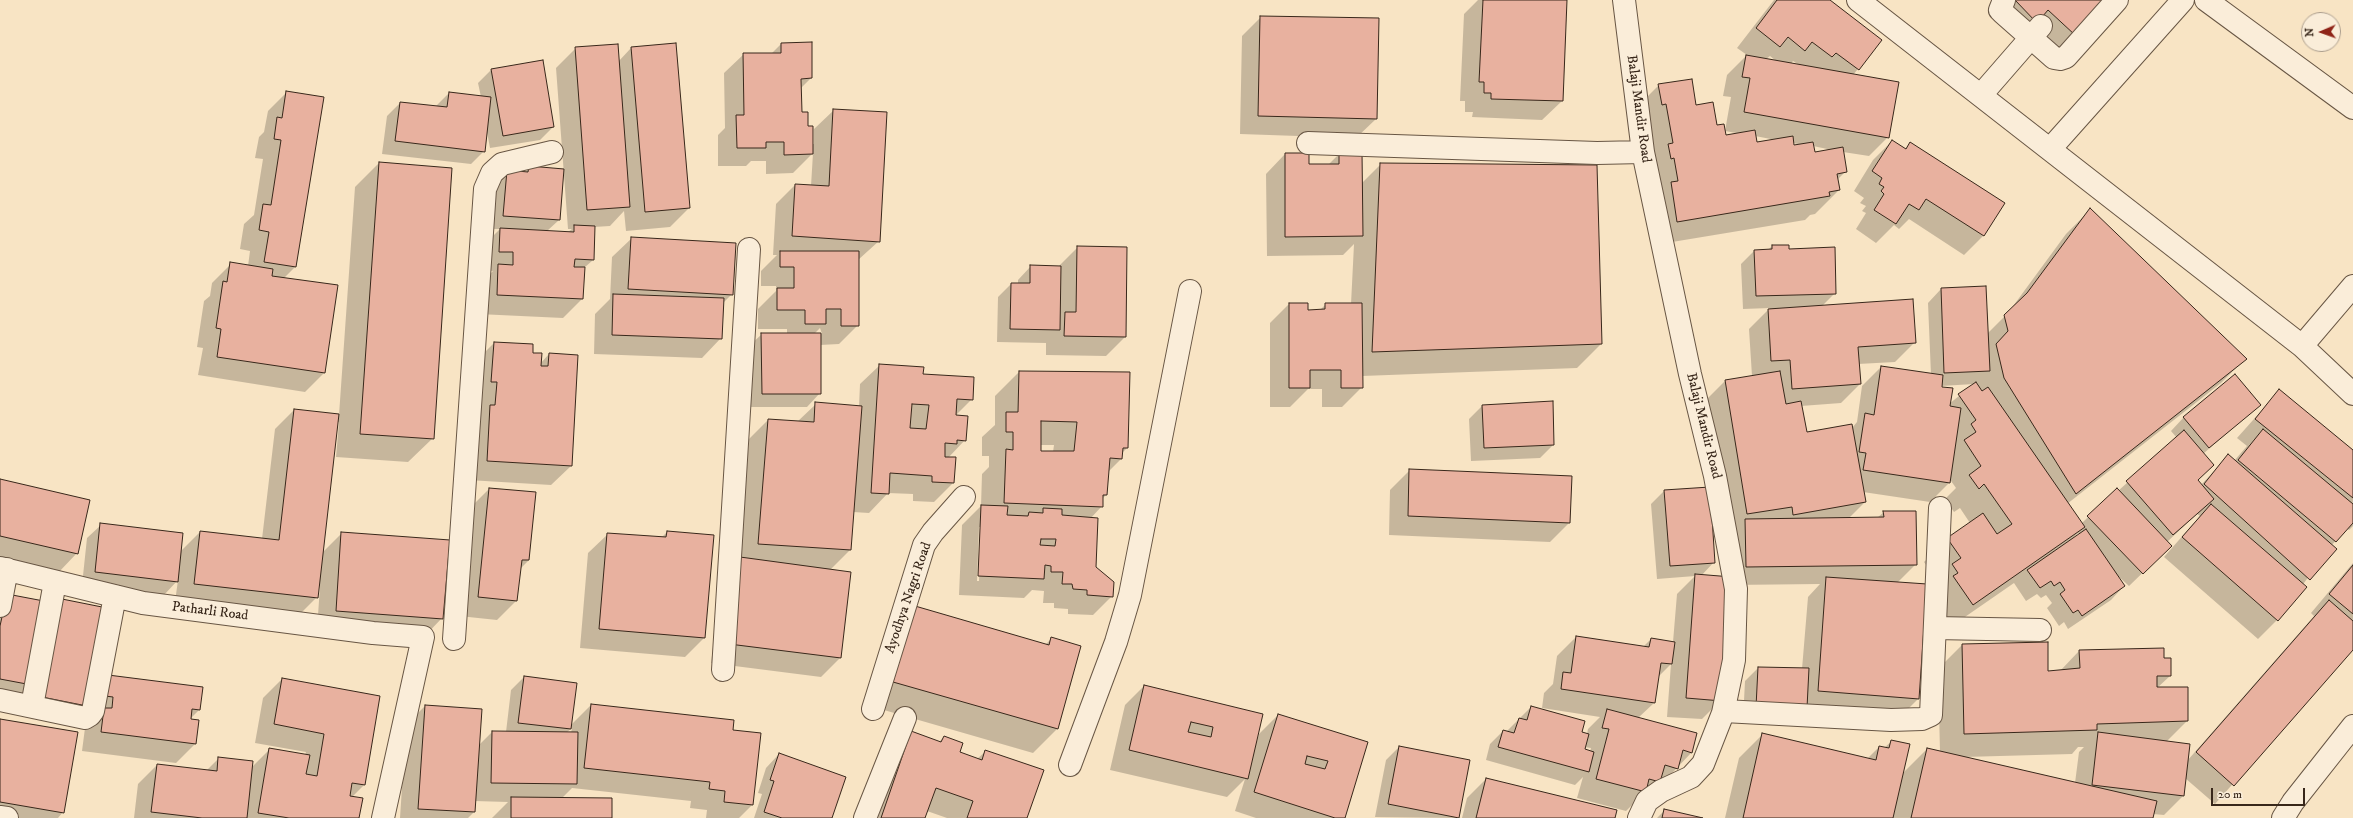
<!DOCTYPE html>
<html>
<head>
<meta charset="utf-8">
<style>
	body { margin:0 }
	#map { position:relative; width:2353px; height:818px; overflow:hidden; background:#f8e4c4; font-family:"IM FELL DW Pica",serif }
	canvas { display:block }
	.north { position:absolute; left:2301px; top:12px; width:40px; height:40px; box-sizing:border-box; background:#faedd9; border:1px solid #ac9e8d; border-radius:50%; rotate:268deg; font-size:11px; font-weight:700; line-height:16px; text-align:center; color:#38271a }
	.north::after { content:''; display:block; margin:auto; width:14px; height:18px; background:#8f2418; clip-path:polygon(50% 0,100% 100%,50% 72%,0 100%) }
	.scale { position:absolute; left:2211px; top:788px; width:94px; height:18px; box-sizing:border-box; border:2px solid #38271a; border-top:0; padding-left:5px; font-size:12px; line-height:14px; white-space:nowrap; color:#38271a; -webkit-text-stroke:3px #faedd9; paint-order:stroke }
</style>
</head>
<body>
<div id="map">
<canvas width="2353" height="818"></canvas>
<div class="north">N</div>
<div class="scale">20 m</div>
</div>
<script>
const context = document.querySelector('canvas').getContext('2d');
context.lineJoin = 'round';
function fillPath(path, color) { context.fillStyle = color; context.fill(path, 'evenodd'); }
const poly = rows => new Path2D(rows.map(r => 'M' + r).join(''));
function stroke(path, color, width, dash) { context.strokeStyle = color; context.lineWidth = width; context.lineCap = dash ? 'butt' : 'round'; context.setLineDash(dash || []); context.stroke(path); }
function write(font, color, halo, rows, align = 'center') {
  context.font = font + ' "IM FELL DW Pica",serif'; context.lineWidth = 3; context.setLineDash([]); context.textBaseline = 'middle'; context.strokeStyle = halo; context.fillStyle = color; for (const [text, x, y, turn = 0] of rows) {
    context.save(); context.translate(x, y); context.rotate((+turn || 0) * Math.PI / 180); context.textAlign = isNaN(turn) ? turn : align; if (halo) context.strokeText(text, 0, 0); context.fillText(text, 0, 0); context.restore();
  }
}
const shadow = poly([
	[1478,0,1566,0,1562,101,1542,120,1472,117,1473,112,1465,112,1465,101,1460,101,1464,14],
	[1774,0,1829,0,1881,40,1853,75,1888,137,1869,156,1843,152,1846,171,1837,180,1839,190,1815,214,1810,215,1805,220,1654,245,1635,109,1659,85,1695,106,1726,137,1742,134,1725,131,1731,97,1723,96,1727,75,1747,55,1737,48],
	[1770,56,1776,61,1766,59],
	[1793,61,1799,65,1791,64],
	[1755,136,1776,140,1757,143],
	[1793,143,1803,145,1793,147],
	[1813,146,1832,150,1814,153],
	[2015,0,2105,0,2055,53,2017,41,1996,21],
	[1261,17,1376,119,1356,138,1240,134,1242,36],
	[781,44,811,78,800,89,801,113,812,144,814,144,814,129,834,110,879,241,858,260,858,325,839,344,820,345,820,393,807,407,749,407,748,347,762,334,787,334,787,329,758,329,758,309,776,291,776,286,761,286,761,271,777,255,773,255,776,204,795,185,811,186,813,153,793,173,766,174,766,161,751,161,746,166,718,166,718,135,725,128,724,73,744,54,771,54],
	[820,328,822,334,814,334],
	[576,48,618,62,631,48,689,208,670,227,626,231,624,211,610,226,594,227,593,260,584,268,582,299,563,318,478,314,480,284,493,271,480,270,481,248,500,229,491,229,494,184,507,171,525,173,530,167,559,220,547,231,568,232,572,229,568,229,556,68],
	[491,70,553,127,540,140,490,148,487,132,484,151,471,164,382,154,387,116,400,103,436,106,449,93,481,97,478,83],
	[287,92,295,267,283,279,324,373,305,392,198,375,203,348,197,347,204,301,210,296,212,283,231,264,248,266,250,251,240,249,244,224,254,215,263,159,255,158,259,137,264,132,268,111],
	[1892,141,1905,149,1910,143,2004,204,1983,236,1964,255,1909,219,1899,229,1894,225,1876,243,1856,229,1866,213,1862,211,1866,206,1860,203,1864,198,1854,191,1873,160],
	[1340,153,1361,184,1381,164,1601,344,1577,368,1362,376,1362,387,1342,407,1322,407,1322,389,1308,389,1290,407,1270,407,1270,323,1289,304,1307,311,1320,310,1326,304,1351,304,1354,244,1343,255,1267,256,1266,174,1285,154,1308,154,1308,165,1328,165],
	[379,163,433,438,408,462,336,457,339,422,337,422,322,553,342,533,442,618,423,638,317,630,320,586,318,586,317,597,298,616,175,602,178,580,164,595,82,585,87,538,101,525,180,552,200,532,262,539,275,429,294,410,339,415,355,187],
	[2090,210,2245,359,2221,383,2067,504,2081,524,2117,489,2118,491,2177,438,2171,431,2184,417,2259,405,2203,454,2197,481,2201,485,2228,456,2234,461,2247,446,2237,438,2279,391,2353,452,2353,526,2349,530,2347,528,2331,546,2277,620,2258,639,2164,557,2200,516,2197,514,2167,542,2157,559,2129,586,2117,575,2124,586,2111,600,2068,629,2064,622,2059,626,2047,608,2052,603,2046,595,2041,598,2037,594,2026,601,2014,583,1949,628,1937,581,1924,562,1948,538,1970,523,1960,508,1954,512,1945,499,1956,488,1949,478,1949,483,1930,502,1863,492,1865,502,1848,519,1877,518,1884,512,1916,564,1897,583,1918,699,1899,718,1743,720,1745,681,1758,668,1802,669,1808,597,1820,584,1730,585,1721,700,1702,719,1667,717,1671,664,1658,677,1654,703,1638,718,1691,753,1658,788,1637,800,1626,811,1577,798,1583,777,1575,785,1486,760,1490,744,1503,731,1506,732,1531,707,1587,734,1588,729,1600,717,1542,708,1544,693,1553,684,1557,656,1576,637,1643,647,1651,639,1673,642,1677,594,1695,576,1657,579,1651,504,1664,491,1714,562,1701,576,1727,578,1706,400,1725,381,1752,376,1749,329,1770,308,1743,309,1741,264,1754,251,1768,250,1772,246,1788,250,1835,293,1822,306,1915,342,1895,362,1858,364,1860,384,1841,403,1801,406,1806,433,1852,428,1857,422,1862,386,1881,367,1931,375,1928,303,1941,289,1987,334,2008,313,2066,234],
	[1974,384,1949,404,1941,386],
	[2078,533,2080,535,2073,540,2072,539],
	[1584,747,1591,748,1590,752,1584,750],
	[632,238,732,294,722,304,721,338,702,358,594,354,595,314,610,299,612,257],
	[1078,247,1125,337,1106,356,1046,355,1046,343,997,342,998,297,1011,284,1018,284,1018,280,1031,266,1058,267],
	[494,343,532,354,540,364,549,354,577,356,571,466,551,485,468,480,475,362],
	[880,365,922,375,972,399,955,416,965,440,948,458,953,483,934,502,913,501,913,494,888,493,869,513,853,512,850,550,830,570,840,658,821,677,711,663,722,577,740,559,749,439,768,420,797,422,816,404,859,407,860,384],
	[1019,372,1127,448,1122,453,1121,459,1108,472,1106,495,1102,499,1102,506,1090,519,1095,568,1112,596,1093,615,1068,614,1068,609,1054,608,1054,603,1043,603,1044,591,1032,590,1024,598,959,595,962,525,981,506,982,474,989,467,989,456,982,456,982,437,995,425,995,396],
	[1040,445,1054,445,1053,452,1040,452],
	[979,527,981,527,979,581,977,581],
	[1552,403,1553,445,1540,458,1471,461,1469,419,1482,406],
	[1410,470,1569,523,1550,542,1389,535,1390,490],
	[0,480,77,553,58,573,0,559],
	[489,489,535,493,529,560,520,569,516,601,497,620,459,616,470,508],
	[667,532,704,638,685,657,580,648,588,553,608,534,661,538],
	[2353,563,2353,648,2215,804,2185,778,2183,796,2164,815,2153,814,2152,818,1725,818,1739,758,1763,734,1867,759,1879,747,1884,748,1892,741,1902,774,1927,749,1940,752,1938,669,1962,645,2047,643,2048,672,2060,671,2079,651,2163,659,2170,676,2157,688,2187,721,2166,742,2187,761,2314,616,2311,613],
	[2078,747,2084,747,2079,752,2075,783,1964,757,2072,754],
	[0,602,109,676,199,710,189,720,198,721,195,744,176,763,82,751,85,728,18,715,23,694,18,698,0,694],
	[891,632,1045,645,1052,638,1080,646,1057,729,1033,753,870,706],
	[524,677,571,725,591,705,732,731,752,805,739,818,706,818,707,810,690,808,691,801,572,788,561,799,611,818,492,818,508,802,474,801,474,812,468,818,400,818,406,725,425,706,478,746,492,732,506,732,511,690],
	[572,728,571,733,566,733],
	[282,679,364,785,352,797,358,818,134,818,138,784,157,765,206,771,219,758,252,767,270,749,305,755,306,752,255,743,263,698],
	[1144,686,1257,741,1259,734,1278,715,1367,743,1344,818,1256,818,1235,811,1245,779,1227,797,1110,770,1125,705],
	[0,720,63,812,58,818,0,818],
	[911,732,939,742,944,737,959,753,977,759,986,751,1026,818,947,818,927,811,924,818,869,818],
	[1399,747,1469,761,1458,818,1375,817,1386,760],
	[779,754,831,818,754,818,762,794,758,793,766,768],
	[1486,779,1614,818,1462,818,1467,798],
	[1665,810,1699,818,1657,818]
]);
const building = poly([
	[1483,0,1567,0,1563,101,1491,99,1491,93,1484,93,1484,82,1479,82,1483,0],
	[1777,0,1830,0,1882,40,1859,70,1836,53,1832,57,1812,42,1805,51,1788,37,1780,47,1756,28,1777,0],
	[2015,0,2107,0,2075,35,2048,10,2037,23,2015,0],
	[1260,16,1379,18,1377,119,1258,116,1260,16],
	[812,42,812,78,801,79,802,112,808,112,808,126,813,126,813,154,784,155,784,142,766,142,766,148,737,148,736,115,744,115,743,53,781,53,781,43,812,42],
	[676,43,690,208,645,212,631,47,676,43],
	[618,44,630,207,587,210,575,47,618,44],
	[1746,55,1899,82,1889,138,1744,112,1750,78,1742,77,1746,55],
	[543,60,554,127,503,136,491,69,543,60],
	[1692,79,1696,105,1713,102,1717,125,1724,124,1726,135,1755,130,1757,142,1793,136,1794,145,1813,142,1815,152,1843,147,1847,172,1837,174,1840,190,1829,192,1830,196,1677,222,1671,182,1678,181,1674,158,1671,159,1668,144,1673,143,1666,104,1662,105,1658,84,1692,79],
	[286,91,324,97,296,267,264,262,269,232,259,230,263,204,271,205,281,140,274,139,277,117,282,118,286,91],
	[449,92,491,97,485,152,395,141,400,102,447,107,449,92],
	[833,109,887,112,880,242,792,236,795,184,829,186,833,109],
	[1892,140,1906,149,1910,142,2005,203,1984,236,1926,199,1919,210,1909,204,1896,224,1874,210,1884,194,1881,191,1884,187,1879,184,1882,178,1872,171,1892,140],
	[1339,152,1362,152,1363,236,1285,237,1285,153,1309,153,1309,164,1339,164,1339,152],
	[379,162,452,168,434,439,360,434,379,162],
	[1380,163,1597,165,1602,344,1372,352,1380,163],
	[529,166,564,169,560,220,503,216,507,170,528,172,529,166],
	[2090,208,2247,359,2076,494,2004,378,1996,344,2008,331,2004,315,2027,293,2090,208],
	[574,225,595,226,594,260,575,259,574,267,585,267,583,299,497,295,498,264,513,265,513,252,499,252,500,228,574,232,574,225],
	[631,237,736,243,733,295,628,289,631,237],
	[1772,245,1789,245,1789,249,1835,247,1836,294,1756,296,1754,250,1772,249,1772,245],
	[1077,246,1127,247,1126,337,1064,336,1065,312,1076,312,1077,246],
	[780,251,859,251,859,326,841,326,841,309,826,309,826,324,805,324,805,310,777,310,777,288,794,288,794,267,780,267,780,251],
	[230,262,273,269,272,276,338,285,325,373,217,357,221,329,216,328,223,281,227,282,230,262],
	[1030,265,1061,266,1060,330,1010,329,1011,283,1030,283,1030,265],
	[1986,286,1990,371,1944,373,1941,288,1986,286],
	[613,294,724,298,722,339,612,335,613,294],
	[1913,299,1916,343,1858,347,1861,384,1792,389,1790,360,1771,361,1768,309,1913,299],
	[1289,303,1308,303,1308,310,1325,309,1325,303,1362,303,1363,388,1341,388,1341,370,1310,370,1310,388,1289,388,1289,303],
	[761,333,821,333,821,394,762,394,761,333],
	[494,342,533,344,533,353,542,353,541,366,548,366,549,353,578,355,572,466,487,461,490,405,495,405,497,382,491,382,494,342],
	[879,364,924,367,923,374,974,377,973,400,957,399,956,415,968,416,966,441,957,440,957,444,945,443,945,457,956,457,954,483,932,482,932,476,890,473,889,494,871,493,879,364],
	[912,404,929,405,926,429,910,428,912,404],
	[1881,366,1943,375,1942,387,1953,388,1950,406,1961,408,1950,483,1863,470,1866,453,1859,452,1865,413,1874,415,1881,366],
	[1019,371,1130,372,1128,448,1123,448,1122,459,1110,458,1107,495,1103,495,1103,507,1004,503,1006,449,1013,450,1013,432,1006,432,1006,412,1018,412,1019,371],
	[1041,421,1077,422,1074,451,1041,451,1041,421],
	[1780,371,1786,404,1801,401,1807,432,1852,424,1866,502,1793,515,1792,507,1747,514,1725,380,1780,371],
	[2235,374,2261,405,2209,448,2183,417,2235,374],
	[1976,382,1982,391,1988,387,2085,527,1973,605,1953,576,1958,573,1952,564,1961,558,1947,538,1983,513,1997,534,2012,524,1984,484,1979,489,1969,475,1981,466,1964,440,1976,432,1971,424,1976,420,1958,394,1976,382],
	[2279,389,2353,450,2353,498,2255,419,2279,389],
	[1553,401,1554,445,1484,448,1482,405,1553,401],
	[815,402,862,406,851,550,758,544,768,419,814,422,815,402],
	[294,409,339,414,318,598,194,584,200,531,279,540,294,409],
	[2263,429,2353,504,2353,523,2336,542,2238,460,2263,429],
	[2184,430,2214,465,2198,480,2214,499,2173,535,2126,481,2184,430],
	[2228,454,2337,549,2310,580,2204,484,2228,454],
	[1409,469,1572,476,1570,523,1408,516,1409,469],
	[0,479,90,500,78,554,0,536,0,479],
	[1710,487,1715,563,1670,566,1664,490,1710,487],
	[489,488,536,492,529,560,522,560,517,601,478,597,489,488],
	[2117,488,2172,546,2143,574,2087,516,2117,488],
	[2211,504,2307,587,2278,621,2182,537,2211,504],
	[981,505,1008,506,1007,515,1028,516,1029,512,1043,513,1043,508,1062,509,1062,515,1098,518,1096,567,1114,582,1113,597,1087,595,1087,590,1073,589,1072,584,1062,584,1063,572,1051,572,1051,566,1045,565,1044,579,978,576,981,505],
	[1041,539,1056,539,1055,546,1040,545,1041,539],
	[1883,511,1916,511,1917,565,1746,567,1745,519,1884,517,1883,511],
	[100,523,183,533,178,582,95,572,100,523],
	[2086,529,2125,586,2082,616,2078,610,2073,613,2060,594,2065,590,2060,582,2054,586,2051,581,2040,588,2027,570,2086,529],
	[667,531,714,535,705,638,599,629,607,533,666,537,667,531],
	[341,532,450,540,443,619,336,611,341,532],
	[740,557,851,572,841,658,729,644,740,557],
	[2353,565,2353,614,2329,594,2353,565],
	[1695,574,1732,577,1722,701,1686,698,1695,574],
	[1826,577,1927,584,1919,699,1818,691,1826,577],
	[7,594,49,602,32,685,0,679,0,626,7,594],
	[57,598,107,608,87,706,37,696,57,598],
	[2329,600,2353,621,2353,650,2234,786,2196,752,2329,600],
	[915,606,1049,645,1051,637,1081,646,1058,729,893,682,915,606],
	[1576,636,1649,647,1651,638,1675,642,1672,664,1661,663,1655,703,1561,689,1563,672,1571,673,1576,636],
	[2048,642,2048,671,2080,668,2079,650,2164,648,2164,658,2171,658,2171,676,2157,676,2157,687,2188,687,2188,721,2097,724,2097,730,1964,734,1962,644,2048,642],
	[1758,667,1809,668,1807,708,1756,707,1758,667],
	[108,675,203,687,200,710,192,709,191,719,199,720,196,744,101,732,104,708,112,708,113,697,105,696,108,675],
	[524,676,577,683,571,729,518,723,524,676],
	[282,678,380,696,365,785,352,783,350,796,363,798,359,818,289,818,258,813,269,748,310,755,306,774,317,776,324,734,274,724,282,678],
	[1144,685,1263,714,1248,779,1129,750,1144,685],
	[1191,722,1213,727,1211,737,1188,732,1191,722],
	[591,704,734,720,733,730,761,733,753,805,724,802,725,791,709,789,710,782,584,768,591,704],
	[425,705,482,709,475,812,418,809,425,705],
	[1531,706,1585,721,1582,732,1589,734,1585,749,1594,752,1589,772,1498,747,1503,730,1514,733,1519,718,1527,720,1531,706],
	[1607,709,1697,733,1692,753,1683,750,1678,769,1665,765,1660,782,1649,779,1646,792,1596,779,1609,729,1602,728,1607,709],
	[1278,714,1368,742,1345,818,1335,818,1254,792,1278,714],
	[1307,756,1328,761,1325,769,1305,764,1307,756],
	[0,719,78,732,64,813,0,802,0,719],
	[492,731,578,732,577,784,491,783,492,731],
	[911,731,941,742,944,736,963,743,960,752,982,760,985,750,1044,770,1027,818,967,818,973,801,936,788,925,818,881,818,911,731],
	[2098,732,2190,744,2184,796,2092,785,2098,732],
	[1762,733,1876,760,1879,746,1889,748,1891,740,1910,744,1893,818,1743,818,1762,733],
	[1399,746,1470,760,1459,818,1388,804,1399,746],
	[1927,748,2157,801,2153,818,1911,818,1927,748],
	[779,753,846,777,832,818,782,818,764,812,774,781,770,780,779,753],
	[218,757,253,761,247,818,202,818,151,812,157,764,217,771,218,757],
	[1486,778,1617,810,1615,818,1476,818,1486,778],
	[511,797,612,798,612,818,511,818,511,797],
	[1664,809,1703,818,1662,818,1664,809]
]);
const minor = poly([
	[1624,0,1643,152,1690,374,1715,476,1736,589,1734,660,1723,713,1703,764,1691,777,1661,791,1647,801,1639,818],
	[1858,0,2302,346,2353,394],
	[2004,0,2000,10,2003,13,2054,58,2060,59,2066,57,2117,0],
	[2206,0,2353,108],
	[1981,95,2041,26],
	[1308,143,1597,153,1643,152],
	[2051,148,2183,0],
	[2302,346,2353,286],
	[0,568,143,603,373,633,423,637,383,818],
	[0,606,7,569],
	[1935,628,2040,630],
	[454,639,485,189,492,173,502,164,552,152],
	[723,670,749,249],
	[0,700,85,718,90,715,93,711,115,596],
	[32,706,55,582],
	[873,709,924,545,933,532,964,497],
	[1724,711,1891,720,1922,719,1931,715,1940,508],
	[1070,765,1116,642,1130,595,1190,291],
	[0,817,7,818],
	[865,818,905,718],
	[2283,818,2293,802,2353,726]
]);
const streetNames = [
	["Balaji Mandir Road",1638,109,82],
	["Balaji Mandir Road",1703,426,76],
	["Ayodhya Nagri Road",909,598,-71],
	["Patharli Road",210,612,7]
];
fillPath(shadow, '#0003');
fillPath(building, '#e8b19f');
stroke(building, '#38271a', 1);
stroke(minor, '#685644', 24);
stroke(minor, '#faedd9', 22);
write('14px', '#38271a', '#faedd9', streetNames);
</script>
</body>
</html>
